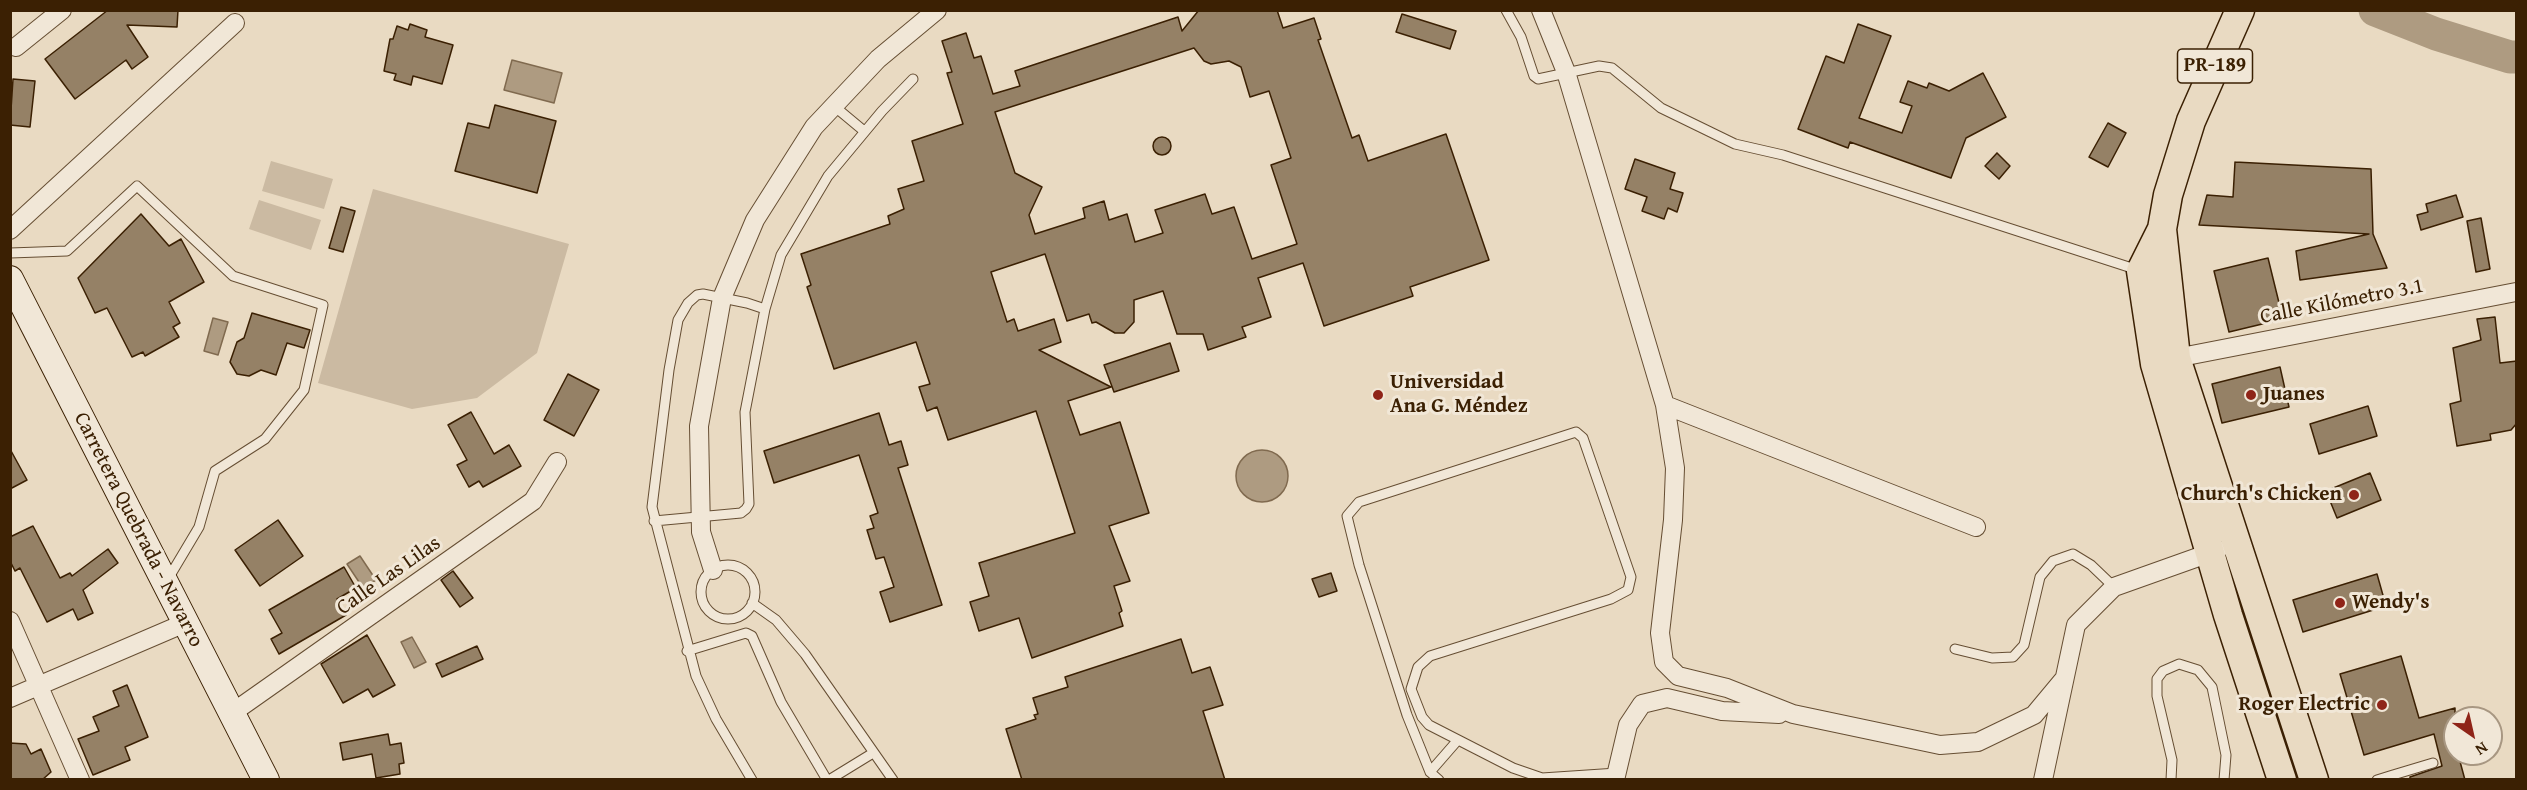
<!DOCTYPE html>
<html>
<head>
<meta charset="utf-8">
<style>
	body { margin:0 }
	#map { position:relative; width:2527px; height:790px; overflow:hidden; background:#e9dac2; font-family:"Gentium Book Plus",serif }
	canvas { display:block }
	.frame { position:absolute; inset:0; border:12px solid #3b2003; pointer-events:none }
	.north { position:absolute; left:2443px; top:706px; width:60px; height:60px; box-sizing:border-box; background:#f1e7d7; border:2px solid #a89782; border-radius:50%; rotate:146deg; font-size:16px; font-weight:700; line-height:24px; text-align:center; color:#3b2003 }
	.north::after { content:''; display:block; margin:auto; width:21px; height:27px; background:#8f2418; clip-path:polygon(50% 0,100% 100%,50% 72%,0 100%) }
</style>
</head>
<body>
<div id="map">
<canvas width="2527" height="790"></canvas>
<div class="frame"></div>
<div class="north">N</div>
</div>
<script>
const context = document.querySelector('canvas').getContext('2d');
context.lineJoin = 'round';
function fillPath(path, color) { context.fillStyle = color; context.fill(path, 'evenodd'); }
const poly = rows => new Path2D(rows.map(r => 'M' + r).join(''));
function stroke(path, color, width, dash) { context.strokeStyle = color; context.lineWidth = width; context.lineCap = dash ? 'butt' : 'round'; context.setLineDash(dash || []); context.stroke(path); }
function write(font, color, halo, rows, align = 'center') {
  context.font = font + ' "Gentium Book Plus",serif'; context.lineWidth = 6; context.setLineDash([]); context.textBaseline = 'middle'; context.strokeStyle = halo; context.fillStyle = color; for (const [text, x, y, turn = 0] of rows) {
    context.save(); context.translate(x, y); context.rotate((+turn || 0) * Math.PI / 180); context.textAlign = isNaN(turn) ? turn : align; if (halo) context.strokeText(text, 0, 0); context.fillText(text, 0, 0); context.restore();
  }
}
const green = poly([
	[271,161,333,179,324,209,262,191],
	[373,189,569,244,537,353,477,398,412,409,318,383],
	[259,200,321,220,311,250,249,229]
]);
const water = poly([
	[512,60,562,73,554,103,504,90,512,60],
	[213,318,228,322,218,355,204,351,213,318],
	'1236 476a26 26 0 1 1 52 0a26 26 0 1 1-52 0Z',
	[360,556,376,580,363,588,347,564,360,556],
	[412,637,426,662,414,668,401,642,412,637]
]);
const river = poly([
	[2375,10,2436,34,2510,57,2516,57]
]);
const building = poly([
	[108,10,178,10,177,27,127,25,148,57,132,69,126,60,75,99,45,59,108,10],
	[1199,10,1277,10,1283,28,1314,18,1321,39,1318,40,1352,138,1359,135,1368,161,1446,134,1489,260,1410,287,1413,296,1324,326,1303,263,1258,278,1271,317,1242,327,1246,337,1208,350,1203,334,1177,334,1163,291,1134,300,1134,322,1124,333,1115,333,1096,322,1092,323,1089,314,1067,321,1045,254,991,272,1007,322,1014,319,1018,331,1054,319,1061,342,1039,350,1111,387,1068,401,1080,435,1120,422,1149,513,1109,526,1130,581,1114,586,1122,611,1119,613,1123,626,1032,658,1019,618,979,631,970,602,989,596,979,563,1075,533,1036,411,948,440,937,407,927,411,919,387,930,384,916,342,834,369,807,287,811,285,801,254,890,224,888,216,904,209,898,189,924,181,912,141,963,124,947,73,952,72,942,41,966,33,974,58,981,56,993,94,1020,86,1015,71,1178,17,1182,31,1199,10],
	[1194,48,1204,61,1211,64,1229,61,1241,67,1250,97,1269,91,1291,158,1271,165,1297,244,1252,259,1234,207,1212,214,1205,194,1155,210,1163,233,1135,242,1127,214,1109,220,1104,201,1083,208,1085,218,1035,234,1029,215,1042,187,1015,173,995,112,1194,48],
	[1402,14,1456,31,1450,49,1396,32,1402,14],
	[410,24,427,30,425,37,453,45,442,84,413,76,411,85,394,80,396,74,384,71,390,39,393,39,397,26,408,30,410,24],
	[1858,24,1891,36,1859,118,1902,133,1912,106,1900,102,1908,81,1927,88,1929,83,1949,91,1983,73,2006,117,1966,138,1951,178,1850,142,1848,148,1798,129,1826,56,1844,63,1858,24],
	[13,79,35,81,30,127,10,125,13,79],
	[495,105,556,121,537,193,455,171,468,123,489,128,495,105],
	[2108,123,2126,133,2108,167,2089,157,2108,123],
	'1153 146a9 9 0 1 1 18 0a9 9 0 1 1-18 0Z',
	[1997,153,2010,166,1999,179,1985,166,1997,153],
	[1635,159,1675,173,1670,189,1683,193,1677,212,1668,208,1664,219,1642,211,1647,197,1625,189,1635,159],
	[2235,162,2371,169,2373,234,2387,268,2300,280,2296,251,2369,234,2199,225,2207,195,2233,197,2235,162],
	[2456,195,2463,217,2421,230,2417,215,2428,212,2426,204,2456,195],
	[341,207,355,211,343,252,329,248,341,207],
	[141,214,169,246,181,239,204,282,169,302,180,323,173,327,179,337,145,356,143,352,132,357,107,308,95,313,78,278,141,214],
	[2481,218,2490,269,2476,272,2467,221,2481,218],
	[2268,258,2283,319,2229,332,2214,271,2268,258],
	[252,313,310,330,304,348,287,343,276,375,261,370,249,376,237,374,230,362,237,342,244,338,252,313],
	[2495,317,2500,363,2517,361,2517,423,2511,430,2490,434,2491,440,2457,446,2450,404,2461,401,2453,348,2481,340,2477,319,2495,317],
	[1170,343,1179,371,1114,392,1104,365,1170,343],
	[2280,367,2289,407,2222,423,2212,384,2280,367],
	[568,374,599,390,574,436,544,420,568,374],
	[2368,406,2377,436,2319,454,2310,424,2368,406],
	[471,412,494,454,509,445,521,466,483,487,479,481,469,487,457,465,467,460,448,425,471,412],
	[879,413,889,445,901,441,908,465,898,468,942,605,890,622,880,592,894,587,884,557,876,559,867,530,874,528,870,516,878,513,859,455,774,483,764,451,879,413],
	[10,449,27,480,10,489,10,449],
	[2370,473,2381,500,2337,518,2326,491,2370,473],
	[278,520,303,556,260,586,235,550,278,520],
	[33,526,60,578,70,573,72,576,108,549,118,563,83,590,93,613,78,620,73,609,47,622,20,568,15,571,10,561,10,537,33,526],
	[344,567,356,588,337,599,346,615,279,654,271,639,282,633,269,610,344,567],
	[453,571,473,598,460,607,441,580,453,571],
	[1331,573,1337,591,1319,597,1312,579,1331,573],
	[2377,574,2386,606,2303,632,2293,600,2377,574],
	[367,635,395,685,373,697,368,689,343,703,321,664,367,635],
	[1181,639,1192,673,1210,667,1223,705,1203,711,1225,780,1022,780,1006,729,1036,719,1034,715,1038,714,1033,698,1068,687,1065,677,1181,639],
	[477,646,483,659,442,677,436,664,477,646],
	[2401,656,2419,718,2455,708,2455,754,2458,754,2465,780,2410,780,2410,777,2442,766,2434,734,2364,755,2340,674,2401,656],
	[127,685,148,737,125,747,130,760,93,775,78,739,99,731,93,717,119,706,113,691,127,685],
	[388,734,390,745,401,743,404,763,399,764,400,774,376,778,372,754,343,760,340,743,388,734],
	[10,743,26,744,31,754,41,749,51,772,42,780,10,780,10,743]
]);
const lane = poly([
	[1506,10,1521,37,1534,76,1538,79,1599,66,1612,68,1661,108,1735,144,1783,155,2138,270],
	[834,106,864,131],
	[10,253,67,251,137,186,233,276,323,305,304,390,265,439,215,471,199,527,168,579],
	[654,521,741,513,746,509,749,504,745,412,765,309,781,255,828,176,882,111,913,79],
	'701 592a27 27 0 1 1 54 0a27 27 0 1 1-54 0Z',
	[752,603,776,620,805,654,893,780],
	[1955,649,1992,658,2013,657,2024,645,2040,577,2053,561,2073,554,2091,565,2114,587],
	[687,651,746,633,752,636,781,702,827,780],
	[1430,772,1457,741],
	[2393,775,2433,763],
	[752,780,716,719,696,676,652,507,669,370,678,320,688,303,697,295,703,294,747,303,765,309],
	[829,780,873,753],
	[1439,780,1430,772,1407,715,1359,565,1347,516,1359,502,1576,432,1583,438,1631,577,1628,590,1611,599,1430,656,1418,667,1411,689,1422,717,1429,725,1513,768,1542,778,1617,773],
	[2171,780,2172,760,2157,696,2157,679,2163,671,2179,664,2198,670,2212,687,2226,755,2224,780],
	[2377,780,2393,775,2394,780]
]);
const street = poly([
	[1541,10,1566,72,1665,405,1976,527],
	[16,47,62,10],
	[10,230,235,23],
	[2176,358,2516,292],
	[1665,405,1675,468,1673,520,1660,633,1664,662,1678,676,1727,688,1793,714,1940,745,1978,742,2034,715,2064,679],
	[713,570,701,532,699,426,722,298,755,220,814,127,878,59,937,10],
	[10,621,80,780],
	[10,698,185,623],
	[232,713,533,501,557,462],
	[1615,780,1628,725,1642,704,1667,698,1722,711,1779,714],
	[2043,780,2076,625,2114,587,2218,550]
]);
const secondary = poly([
	[10,279,266,780]
]);
const primary = poly([
	[2240,10,2191,121,2168,195,2162,229,2176,358,2314,780],
	[2162,229,2141,271,2155,364,2228,615,2282,780]
]);
const markers = [
	[1378,395,6,"#8f2418"],
	[2251,395,6,"#8f2418"],
	[2354,495,6,"#8f2418"],
	[2340,603,6,"#8f2418"],
	[2382,705,6,"#8f2418"]
];
const shields = [
	[2215,66,75]
];
const shieldNames = [
	["PR-189",2215,66]
];
const streetNames = [
	["Calle Kilómetro 3.1",2342,302,-11],
	["Carretera Quebrada - Navarro",138,530,63],
	["Calle Las Lilas",389,576,-35]
];
const poiNames = [
	["Universidad",1390,383],
	["Ana G. Méndez",1390,407],
	["Juanes",2263,395],
	["Church's Chicken",2342,495,"right"],
	["Wendy's",2352,603],
	["Roger Electric",2370,705,"right"]
];
fillPath(green, '#cbbaa2');
fillPath(water, '#ae9b81');
stroke(water, '#806a4f', 1.5);
stroke(river, '#ae9b81', 33);
fillPath(building, '#958166');
stroke(building, '#3b2003', 1.5);
stroke(lane, '#664e33', 11);
stroke(street, '#664e33', 20);
stroke(secondary, '#3b2003', 28);
stroke(primary, '#3b2003', 31);
stroke(lane, '#f1e7d7', 9);
stroke(street, '#f1e7d7', 18);
stroke(secondary, '#f1e7d7', 26);
stroke(primary, '#e9dac2', 28);
for (const [x, y, r, color] of markers) { const dot = new Path2D(); dot.arc(x, y, r, 0, 2 * Math.PI); context.fillStyle = color; context.fill(dot); stroke(dot, '#f1e7d7', 2); }
for (const [x, y, w] of shields) { const box = new Path2D(); box.roundRect(x - w / 2, y - 17, w, 34, 4.5); context.fillStyle = '#f1e7d7'; context.fill(box); stroke(box, '#3b2003', 1.5); }
write('bold 20px', '#3b2003', null, shieldNames);
write('21px', '#3b2003', '#f1e7d7', streetNames);
write('bold 21px', '#3b2003', '#f1e7d7', poiNames, 'left');
</script>
</body>
</html>
